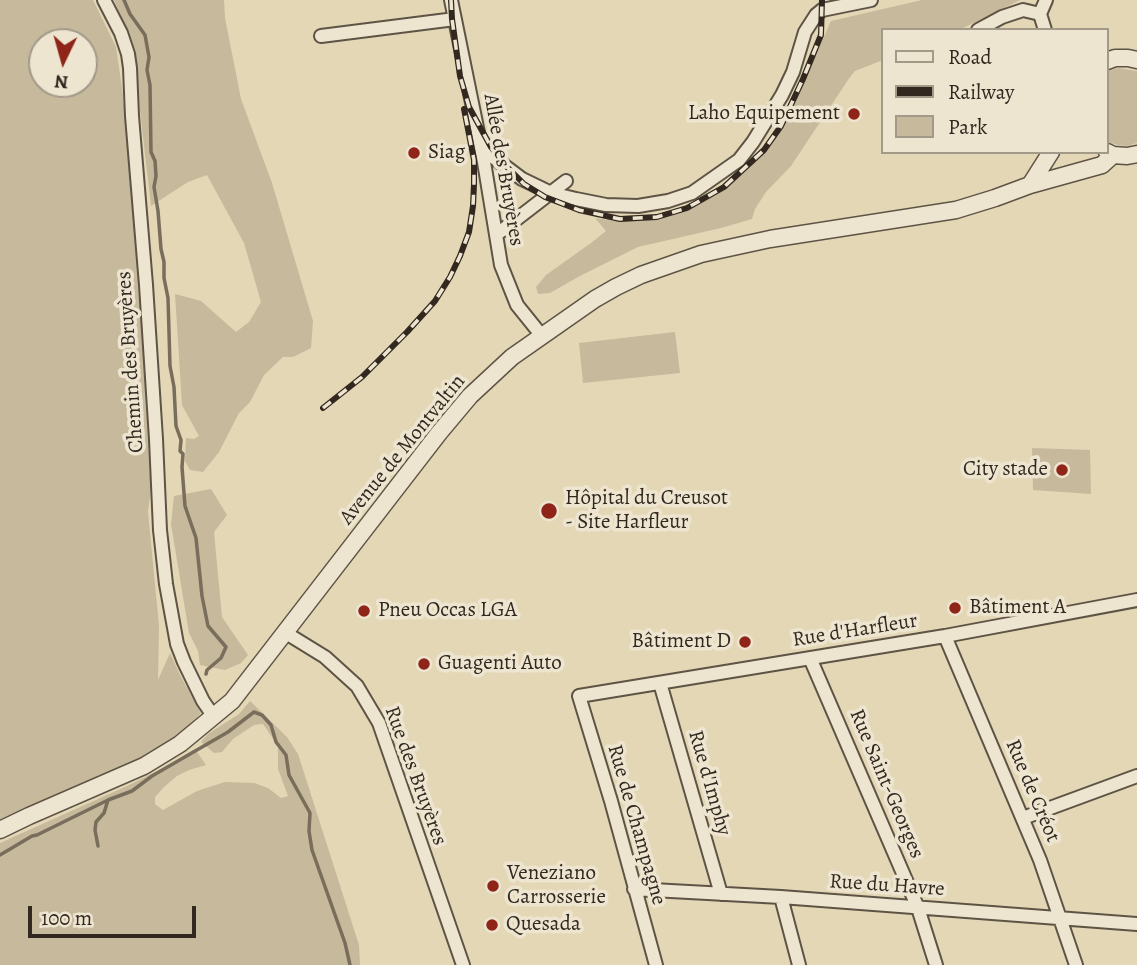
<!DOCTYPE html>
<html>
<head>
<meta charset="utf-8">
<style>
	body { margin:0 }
	#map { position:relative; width:1137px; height:965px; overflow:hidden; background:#e4d7b6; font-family:Alegreya,serif }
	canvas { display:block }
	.legend { position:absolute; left:881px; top:28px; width:228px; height:126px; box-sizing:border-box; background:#ede5d0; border:2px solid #a29989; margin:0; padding:9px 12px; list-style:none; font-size:21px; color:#32281f }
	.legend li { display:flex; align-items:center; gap:14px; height:35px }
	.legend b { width:35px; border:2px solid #a29989 }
	.north { position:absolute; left:28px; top:28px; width:70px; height:70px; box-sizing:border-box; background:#ede5d0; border:2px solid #a29989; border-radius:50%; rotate:185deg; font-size:19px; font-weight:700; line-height:28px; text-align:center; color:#32281f }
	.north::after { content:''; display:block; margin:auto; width:24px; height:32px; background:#8f2418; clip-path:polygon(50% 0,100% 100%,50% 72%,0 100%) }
	.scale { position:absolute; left:28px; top:906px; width:168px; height:32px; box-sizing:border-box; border:4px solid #32281f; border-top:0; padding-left:9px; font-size:21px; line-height:24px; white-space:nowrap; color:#32281f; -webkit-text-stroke:5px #ede5d0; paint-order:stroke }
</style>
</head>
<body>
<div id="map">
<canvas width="1137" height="965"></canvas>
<ul class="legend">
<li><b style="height:9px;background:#ede5d0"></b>Road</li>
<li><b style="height:9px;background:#32281f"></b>Railway</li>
<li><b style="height:19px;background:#c6b99c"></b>Park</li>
</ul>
<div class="north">N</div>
<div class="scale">100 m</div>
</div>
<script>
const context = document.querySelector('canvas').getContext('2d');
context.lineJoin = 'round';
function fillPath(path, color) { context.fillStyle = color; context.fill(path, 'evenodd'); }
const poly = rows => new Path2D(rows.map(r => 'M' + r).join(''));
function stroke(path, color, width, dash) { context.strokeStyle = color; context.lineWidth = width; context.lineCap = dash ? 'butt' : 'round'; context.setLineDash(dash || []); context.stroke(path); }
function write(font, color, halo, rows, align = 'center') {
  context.font = font + ' Alegreya,serif'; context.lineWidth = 7; context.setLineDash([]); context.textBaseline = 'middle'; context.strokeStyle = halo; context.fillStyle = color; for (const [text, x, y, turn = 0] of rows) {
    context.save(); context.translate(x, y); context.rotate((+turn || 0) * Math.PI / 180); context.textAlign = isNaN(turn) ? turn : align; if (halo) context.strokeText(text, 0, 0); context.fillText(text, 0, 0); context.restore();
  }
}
const green = poly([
	[0,0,93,0,116,47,123,95,136,242,152,480,148,512,159,626,158,680,170,653,180,675,201,713,179,736,146,756,86,783,0,820],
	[42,42,84,42,84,84,42,84],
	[114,0,224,0,225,18,241,99,272,183,313,321,311,348,293,357,283,357,264,375,250,402,239,413,219,452,203,472,190,470,185,461,186,438,194,439,199,436,182,405,175,294,201,301,236,332,249,322,261,302,244,243,207,175,188,182,151,206,132,42],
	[922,0,1020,0,959,30,883,30,883,60,855,71,850,77,791,166,766,192,755,209,752,219,721,228,638,247,578,277,550,293,538,294,536,287,546,275,591,243,606,231,595,218,618,221,658,219,717,194,759,158,798,96,831,21],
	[1119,68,1137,71,1137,143,1127,146,1118,145,1107,142,1107,71],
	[675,332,680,373,583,383,579,343],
	[1032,448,1090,450,1091,494,1033,490],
	[211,489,227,515,214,532,222,617,248,655,241,663,225,670,200,665,198,651,189,633,171,524,174,496],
	[250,701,287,737,298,754,359,945,360,965,0,965,0,843,127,786,169,765,195,749,206,765,189,770,177,776,164,787,155,797,155,804,163,810,197,791,225,782,254,783,268,788,281,798,288,796,278,769,278,746,263,724,254,725,233,739,222,752,214,753,201,742,208,734,239,714]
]);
const stream = poly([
	[124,0,130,14,145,35,149,57,147,70,150,85,151,152,155,161,156,176,154,187,158,211,161,249,164,262,164,278,168,298,170,366,174,387,176,426,181,440,180,451,183,454,182,467,185,506,196,538,202,596,208,626,226,647,221,658,207,670,206,674],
	[98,846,95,830,96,822,104,813,108,800],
	[0,855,32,836,37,835,108,800,132,791,152,776,228,732,254,712,262,715,271,725,276,742,286,755,289,775,310,813,309,831,312,850,345,943,350,965]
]);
const minor = poly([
	[104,0,121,33,128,54,130,68,132,116,146,285,156,439,160,530,166,584,177,644,184,662,203,701,214,717],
	[451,0,484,162,501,265,517,305,542,336],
	[978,30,1002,17,1023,10,1040,14],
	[1045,30,1040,14,1046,0],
	[321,36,455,19],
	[481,148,522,179,551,193,576,199,606,205,638,206,668,201,692,193,739,160,753,142,782,95,793,72,805,32,816,15,822,10,871,0],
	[496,235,566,181],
	[286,633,325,657,357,686,379,723,463,965],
	[945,636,1040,860,1076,965],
	[810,658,918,908,936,965],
	[660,683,721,894],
	[1023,818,1137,776],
	[634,889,781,897,1137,924],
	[781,897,799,965],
	[656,965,611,801,579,696,945,636,1137,600]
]);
const tertiary = poly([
	[1107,61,1115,58,1128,58,1137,60],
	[1107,152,1113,155,1127,156,1137,154],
	[1030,185,1051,152],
	[0,830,29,816,144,766,180,744,232,701,439,433,470,396,512,357,595,299,616,287,641,275,701,254,770,239,956,210,995,198,1030,185,1102,165,1113,155]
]);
const rail = poly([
	[451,0,452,19,460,76,469,107,491,147,507,167,524,184,545,197,579,210,620,219,657,217,687,208,724,187,764,150,781,126,803,79,821,35,822,0],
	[323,408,362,377,407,332,435,301,450,277,460,256,469,232,473,206,474,184,474,160,464,109]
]);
const markers = [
	[854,114,7,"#8f2418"],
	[414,153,7,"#8f2418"],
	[1062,470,7,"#8f2418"],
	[549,511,9,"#8f2418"],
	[955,608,7,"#8f2418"],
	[364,611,7,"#8f2418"],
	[745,642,7,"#8f2418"],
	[424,664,7,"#8f2418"],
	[493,886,7,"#8f2418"],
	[492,925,7,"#8f2418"]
];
const poiNames = [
	["Laho Equipement",840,114,"right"],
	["Siag",428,153],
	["City stade",1048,470,"right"],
	["Hôpital du Creusot",565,499],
	["- Site Harfleur",565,523],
	["Bâtiment A",969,608],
	["Pneu Occas LGA",378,611],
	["Bâtiment D",731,642,"right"],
	["Guagenti Auto",438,664],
	["Veneziano",507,874],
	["Carrosserie",507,898],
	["Quesada",506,925]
];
const streetNames = [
	["Allée des Bruyères",503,170,80],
	["Chemin des Bruyères",131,362,-94],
	["Avenue de Montvaltin",403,450,-51],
	["Rue d'Harfleur",855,631,-9],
	["Rue des Bruyères",415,776,70],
	["Rue d'Imphy",709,783,74],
	["Rue Saint-Georges",886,784,67],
	["Rue de Créot",1032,791,67],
	["Rue de Champagne",636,825,74],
	["Rue du Havre",887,886,4]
];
fillPath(green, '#c6b99c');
stroke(stream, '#786e5b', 3.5);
stroke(minor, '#5e5445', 16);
stroke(tertiary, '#5e5445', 19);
stroke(minor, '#ede5d0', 12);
stroke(tertiary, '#ede5d0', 16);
stroke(rail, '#32281f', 6);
stroke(rail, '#ede5d0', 3.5, [10]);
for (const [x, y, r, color] of markers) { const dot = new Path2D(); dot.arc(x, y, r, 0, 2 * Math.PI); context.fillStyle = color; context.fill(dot); stroke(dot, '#ede5d0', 2.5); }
write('21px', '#32281f', '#ede5d0', poiNames, 'left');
write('21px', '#32281f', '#ede5d0', streetNames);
</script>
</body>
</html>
